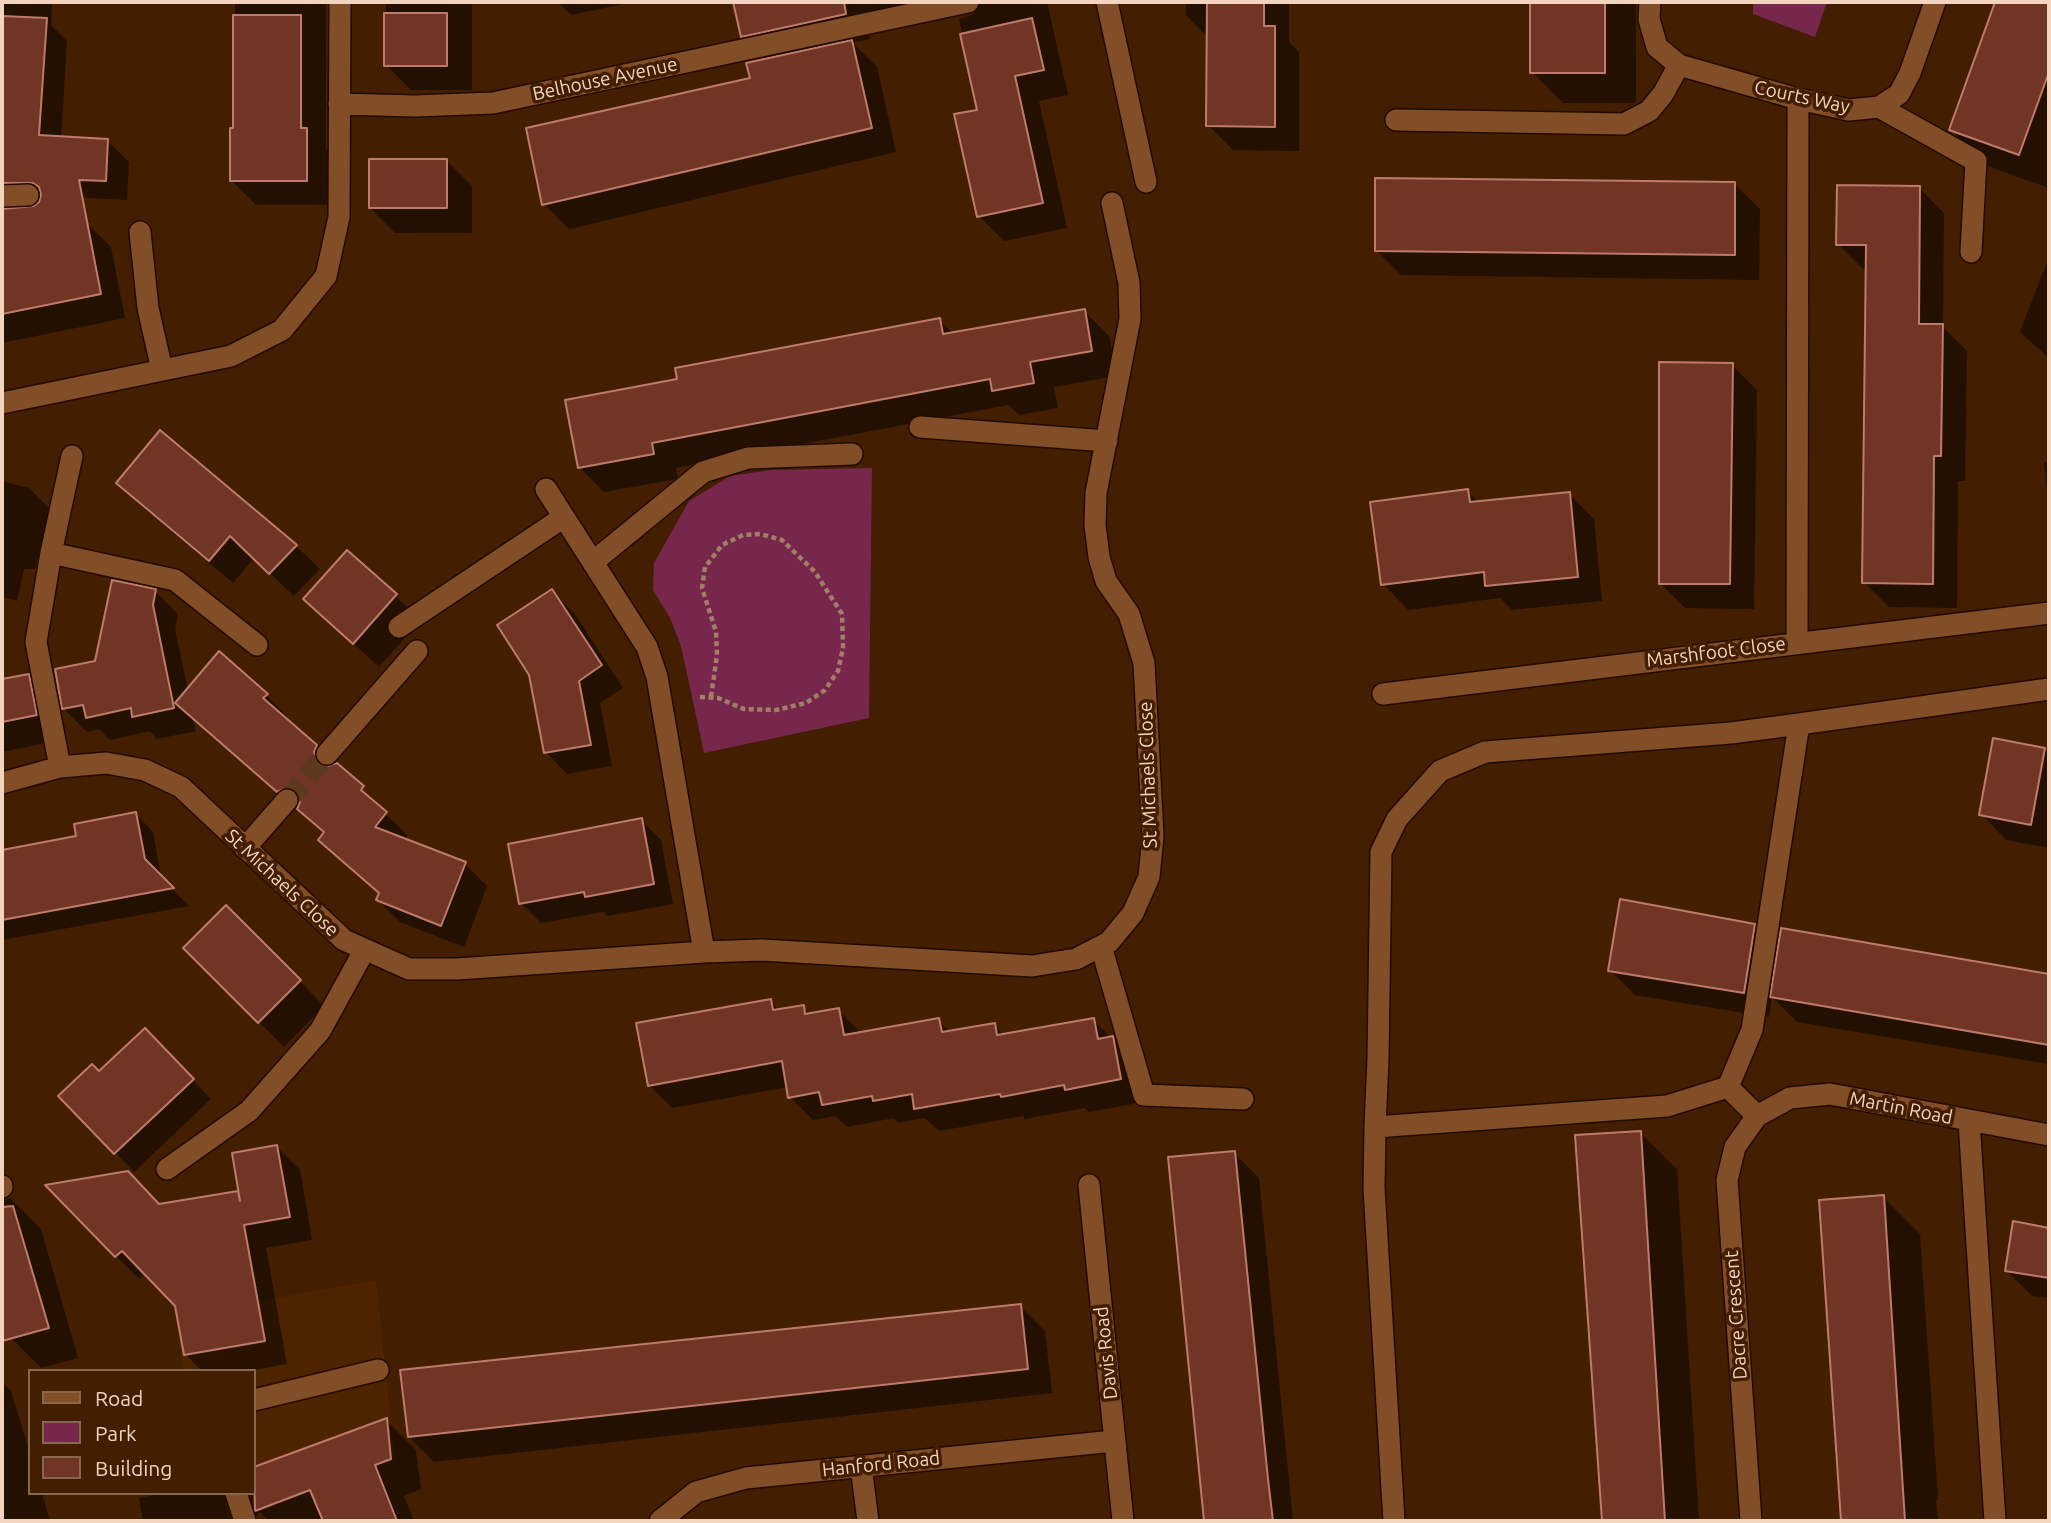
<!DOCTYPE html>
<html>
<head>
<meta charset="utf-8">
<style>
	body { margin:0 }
	#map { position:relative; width:2051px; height:1523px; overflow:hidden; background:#431e00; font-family:Ubuntu,sans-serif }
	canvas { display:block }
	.frame { position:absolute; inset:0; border:4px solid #f2d4bf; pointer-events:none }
	.legend { position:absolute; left:28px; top:1369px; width:228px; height:126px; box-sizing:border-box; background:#431e00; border:2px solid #89674c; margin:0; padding:9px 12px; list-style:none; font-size:21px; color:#f2d4bf }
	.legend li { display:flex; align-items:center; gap:14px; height:35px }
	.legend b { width:35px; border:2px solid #89674c }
</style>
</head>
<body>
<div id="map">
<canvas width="2051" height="1523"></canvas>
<div class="frame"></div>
<ul class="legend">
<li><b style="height:9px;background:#824e27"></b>Road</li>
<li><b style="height:19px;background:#76274b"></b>Park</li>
<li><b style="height:19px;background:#703525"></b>Building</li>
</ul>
</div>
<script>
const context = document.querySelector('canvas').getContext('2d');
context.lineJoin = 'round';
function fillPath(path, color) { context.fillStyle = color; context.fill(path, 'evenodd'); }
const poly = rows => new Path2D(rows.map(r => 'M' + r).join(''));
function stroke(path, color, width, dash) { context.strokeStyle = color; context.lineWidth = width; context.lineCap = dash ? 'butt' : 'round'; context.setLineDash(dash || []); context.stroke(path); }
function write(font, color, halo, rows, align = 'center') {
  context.font = font + ' Ubuntu,sans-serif'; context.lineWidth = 7; context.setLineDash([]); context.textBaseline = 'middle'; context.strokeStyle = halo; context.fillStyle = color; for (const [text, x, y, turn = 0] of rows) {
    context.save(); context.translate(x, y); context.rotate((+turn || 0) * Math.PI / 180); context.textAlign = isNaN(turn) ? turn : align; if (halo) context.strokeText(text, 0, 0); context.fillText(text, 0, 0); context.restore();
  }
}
const built = poly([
	[376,1280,395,1460,229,1521,221,1493,254,1493,254,1371,183,1371,176,1316]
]);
const green = poly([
	[1753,2,1827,2,1815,37,1753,14],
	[872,468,869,718,704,753,681,646,670,618,653,590,654,563,689,501,730,476,771,470]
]);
const shadow = poly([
	[2,2,52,2,51,25,67,41,61,138,107,141,129,162,127,200,2,193],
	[235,2,326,2,326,149,332,155,332,205,256,205,231,180,235,130],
	[386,2,472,2,472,90,411,90,386,65],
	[558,2,633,2,571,15],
	[735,2,938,2,866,17,870,39,853,43,877,67,896,152,569,229,544,204,752,79,766,60,742,36],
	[963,2,1047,2,1068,95,1039,101,1067,228,1004,241,979,216,979,111,959,19,975,14],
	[1186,2,1289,2,1289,42,1299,52,1299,151,1233,150,1208,125,1208,38,1186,15],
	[1532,2,1636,2,1636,103,1563,103,1532,72],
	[1997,2,2049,2,2049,188,1987,166,1951,130],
	[447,161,472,186,472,233,395,233,370,208],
	[1734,184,1760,209,1759,280,1401,275,1376,250],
	[1919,188,1944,213,1943,327,1967,351,1965,481,1958,481,1957,608,1889,607,1864,582,1867,269,1863,269,1838,244],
	[86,222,111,247,125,318,2,343,2,239],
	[2049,257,2049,358,2020,332],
	[1084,311,1109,336,1116,376,1054,387,1058,408,1019,415,1008,405,676,468,678,479,604,492,579,467,679,381,939,320,954,334],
	[1732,365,1757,390,1754,609,1685,608,1660,583],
	[160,433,296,546,320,569,294,596,254,558,233,583,141,506,118,482],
	[2044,462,2049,462,2049,511],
	[2,481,29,488,50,509,35,569,24,569,17,601,2,597],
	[1467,491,1480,503,1569,494,1594,519,1602,601,1512,610,1500,598,1408,610,1383,584],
	[348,552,421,620,379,667,305,599],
	[155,591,178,614,175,629,188,691,219,654,266,695,288,717,285,720,385,810,383,811,408,836,404,840,465,864,487,886,464,947,400,922,378,900,380,895,320,840,325,834,302,812,193,720,196,731,157,739,150,731,110,740,99,729,87,732,64,709,97,663],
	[552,591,574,613,623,688,600,703,612,766,567,774,546,752],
	[29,678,54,703,61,740,2,752,2,683],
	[1995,740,2049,751,2049,848,2006,840,1981,814],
	[136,814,153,832,161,878,189,906,2,940,2,859,41,851],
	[641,820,661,840,673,904,607,916,603,912,541,923,521,903],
	[226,907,324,1006,284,1047,186,948],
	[1754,925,1779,950,2028,972,2028,969,2049,973,2049,1064,1797,1022,1772,997,1769,1017,1635,995,1610,970],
	[770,1001,780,1011,803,1007,811,1015,838,1010,861,1033,938,1020,951,1033,994,1025,1005,1036,1093,1020,1135,1061,1143,1102,1089,1112,1085,1108,1025,1119,1023,1116,939,1131,925,1118,898,1123,894,1118,847,1127,835,1116,813,1120,790,1097,788,1087,672,1108,649,1085],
	[145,1031,211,1099,134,1172,61,1096,99,1074],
	[1640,1133,1677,1169,1699,1521,1604,1521,1577,1137],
	[277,1147,300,1170,312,1240,266,1248,287,1364,250,1371,202,1371,186,1355,177,1305,146,1273,139,1279,116,1256,159,1205,238,1193,241,1196],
	[1234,1153,1259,1178,1293,1521,1206,1521,1170,1159],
	[2,1196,6,1200,10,1198,41,1229,78,1358,41,1368,11,1338,2,1307],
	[1883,1197,1920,1234,1938,1499,1936,1500,1938,1521,1842,1521,1841,1512],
	[2014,1223,2049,1229,2049,1298,2032,1296,2006,1270],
	[1020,1306,1045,1331,1052,1393,434,1462,409,1437],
	[2,1382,11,1391,30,1453,30,1493,42,1493,50,1521,2,1521],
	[386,1420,416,1450,421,1489,404,1496,414,1521,269,1521,260,1512,253,1521,143,1521,139,1498,165,1493,254,1493,254,1469]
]);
const building = poly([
	[733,2,844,2,846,14,741,37,733,2],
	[1207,2,1264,2,1264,26,1275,26,1275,127,1206,126,1207,2],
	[1530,2,1605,2,1605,73,1530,73,1530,2],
	[1995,2,2049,2,2049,72,2019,155,1949,130,1995,2],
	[384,13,447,13,447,66,384,66,384,13],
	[233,15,301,15,301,128,307,128,307,181,230,181,230,128,233,128,233,15],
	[2,16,47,18,39,135,108,139,106,181,79,180,101,294,2,314,2,209,34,206,39,202,41,195,39,187,33,183,2,183,2,16],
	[1032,18,1044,70,1015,76,1043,203,977,217,954,114,977,110,960,34,1032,18],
	[852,40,872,128,542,205,526,128,750,78,746,63,852,40],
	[369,159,447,159,447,208,369,208,369,159],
	[1375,178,1735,182,1735,255,1375,251,1375,178],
	[1837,185,1920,186,1919,324,1943,324,1941,456,1934,456,1933,584,1862,583,1866,245,1836,245,1837,185],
	[1085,309,1092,351,1030,362,1034,383,992,391,990,379,652,443,654,454,578,468,565,400,677,379,675,368,940,318,943,334,1085,309],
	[1659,362,1733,363,1730,584,1659,584,1659,362],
	[160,430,297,545,269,574,230,536,209,561,116,483,160,430],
	[1468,489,1470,502,1570,492,1578,577,1485,586,1484,572,1381,585,1370,502,1468,489],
	[347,550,397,594,353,644,303,599,347,550],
	[112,580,156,589,153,605,174,708,132,717,131,708,86,718,83,705,62,709,55,669,95,661,112,580],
	[552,589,602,665,579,681,591,745,544,753,529,675,497,625,552,589],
	[219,651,268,694,263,698,317,745,314,752,318,763,325,767,337,763,364,786,361,790,387,812,375,827,466,862,441,926,376,900,379,893,318,840,324,832,297,809,300,802,296,791,289,787,277,792,175,703,219,651],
	[29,674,37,715,2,722,2,679,29,674],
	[1993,738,2045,748,2031,825,1979,815,1993,738],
	[136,812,145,859,174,888,2,920,2,850,76,836,74,824,136,812],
	[642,818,654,884,585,897,584,892,519,904,508,844,642,818],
	[1620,899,1755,924,1744,993,1608,971,1620,899],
	[226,905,301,980,258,1023,183,948,226,905],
	[1781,928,2049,974,2049,1045,1770,997,1781,928],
	[771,999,773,1010,804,1005,805,1014,839,1008,844,1035,939,1018,942,1032,995,1023,997,1035,1094,1018,1098,1039,1113,1036,1121,1079,1065,1090,1064,1085,1001,1097,1000,1094,914,1109,912,1094,873,1101,872,1096,822,1105,819,1092,788,1098,782,1061,648,1086,636,1023,771,999],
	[145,1028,194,1079,114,1154,58,1096,92,1064,99,1071,145,1028],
	[1641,1131,1665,1521,1602,1521,1575,1135,1641,1131],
	[277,1145,290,1217,244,1225,265,1341,184,1355,175,1306,122,1251,115,1257,45,1185,128,1171,159,1204,238,1191,240,1201,232,1153,277,1145],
	[1235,1151,1268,1479,1273,1521,1204,1521,1168,1157,1235,1151],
	[1884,1195,1905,1521,1841,1521,1819,1200,1884,1195],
	[13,1206,49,1328,2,1341,2,1207,13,1206],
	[2013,1221,2049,1228,2049,1278,2005,1271,2013,1221],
	[1021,1304,1028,1369,408,1437,400,1370,1021,1304],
	[387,1418,391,1459,375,1465,397,1521,323,1521,310,1490,255,1511,254,1467,387,1418]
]);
const minorTunnel = poly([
	[287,800,327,754]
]);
const path = poly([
	[700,697,718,698,744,709,776,710,806,703,825,690,838,671,843,648,842,614,815,572,782,540,760,534,743,535,722,545,705,567,702,588,716,632,717,655,711,697]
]);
const minor = poly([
	[1107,2,1146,182],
	[1650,2,1649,19,1657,47,1679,65,1798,99,1849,110,1879,107,1899,94,1910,73,1935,2],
	[339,104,415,106,493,103,968,2],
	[1879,107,1976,161,1971,252],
	[1396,120,1624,124,1649,111,1663,94,1679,65],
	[2,196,28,195],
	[140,232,148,308,162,370],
	[2,403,231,356,282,330,326,276,339,217,340,2],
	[920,427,1107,441],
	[546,489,647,647,657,677,704,952],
	[51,553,72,456],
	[593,562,703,472,748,458,852,454],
	[399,627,564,517],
	[1797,642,1798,99],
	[1383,694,2049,613],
	[1799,724,2049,689],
	[327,754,417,651],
	[60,767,36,642,51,553,175,580,257,645],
	[2,783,60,767,106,763,145,770,181,787,344,940,409,969,457,969,704,952,762,950,1032,966,1076,959,1109,942,1133,913,1149,877,1153,836,1144,663,1129,614,1106,581,1099,557,1095,525,1096,493,1130,319,1129,283,1112,203],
	[245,848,287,800],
	[1101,946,1144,1095,1243,1099],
	[1728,1087,1757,1116],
	[1969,1121,1995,1521],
	[1375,1127,1667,1106,1728,1087,1752,1030,1799,724,1731,733,1485,752,1440,771,1397,819,1381,852,1378,1059,1375,1127,1374,1188,1394,1521],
	[167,1169,249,1111,320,1031,364,951],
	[1089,1185,1123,1521],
	[2,1186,2,1187],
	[254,1400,378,1370],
	[861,1466,868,1521],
	[236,1493,245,1521],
	[660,1521,696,1492,746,1478,1114,1441],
	[1751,1521,1727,1180,1735,1147,1757,1116,1790,1098,1830,1094,2049,1135]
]);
const streetNames = [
	["Belhouse Avenue",605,79,-12],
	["Courts Way",1802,97,12],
	["Marshfoot Close",1716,652,-7],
	["St Michaels Close",1148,775,-92],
	["St Michaels Close",282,883,43],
	["Martin Road",1901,1108,11],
	["Dacre Crescent",1736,1315,-94],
	["Davis Road",1106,1353,-96],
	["Hanford Road",881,1464,-6]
];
fillPath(built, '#4e2400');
fillPath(green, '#76274b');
fillPath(shadow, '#0007');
fillPath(building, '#703525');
stroke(building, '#be7b69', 2);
stroke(minorTunnel, '#5d391d', 21, [21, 10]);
stroke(minor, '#230a00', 24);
stroke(path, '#a07f66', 4.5, [5, 3.5]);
stroke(minor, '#824e27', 21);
write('19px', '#f2d4bf', '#431e00', streetNames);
</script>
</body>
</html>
